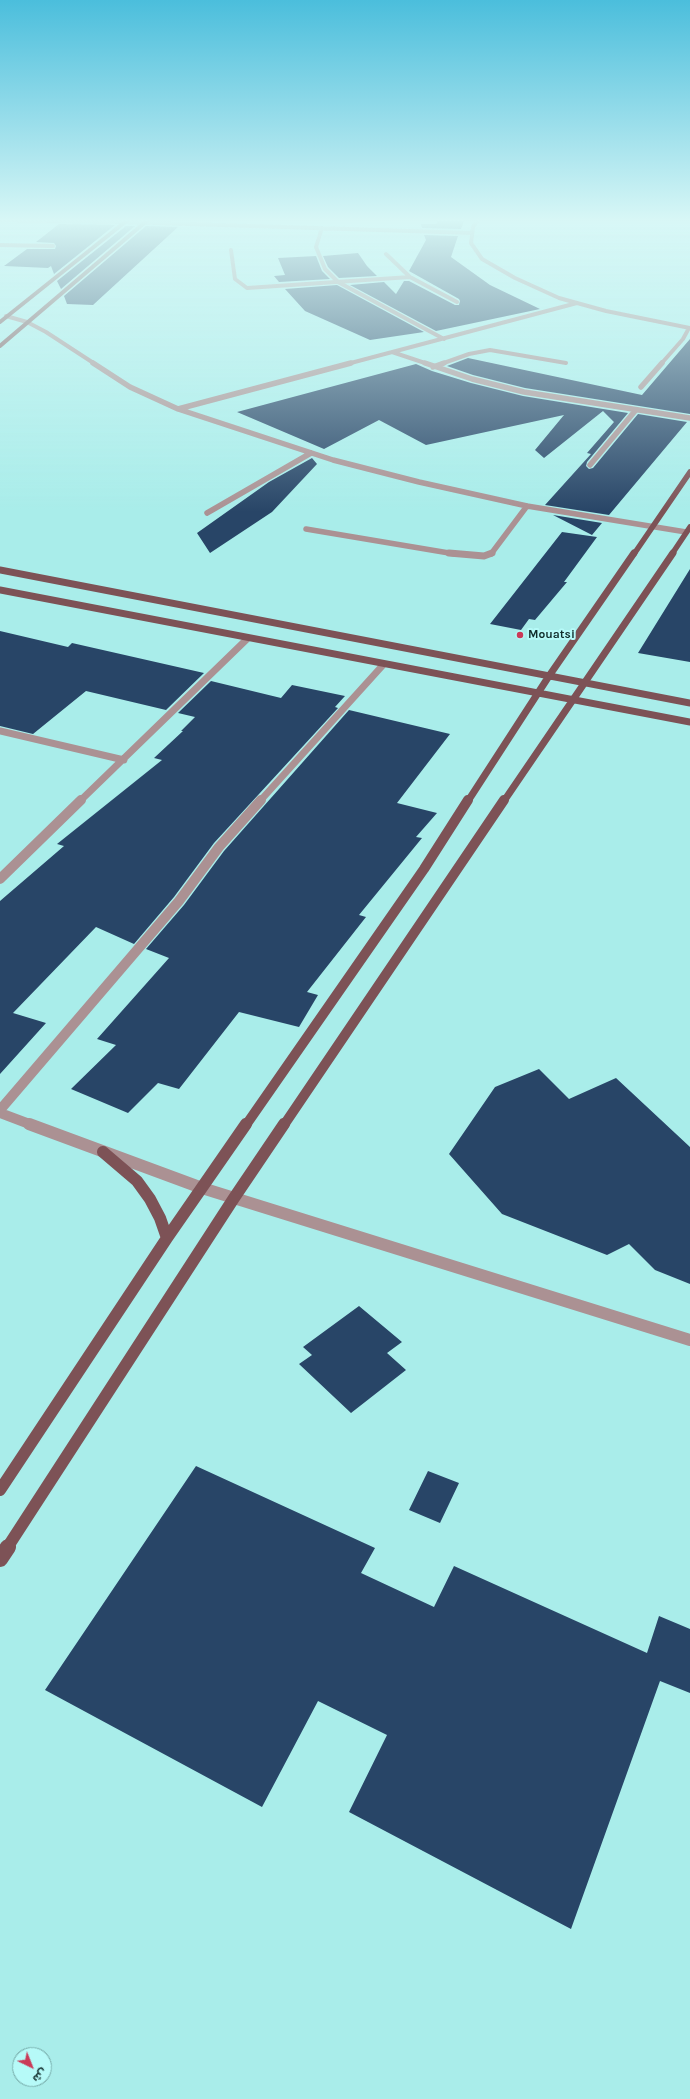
<!DOCTYPE html>
<html>
<head>
<meta charset="utf-8">
<style>
	body { margin:0 }
	#map { position:relative; width:690px; height:2099px; overflow:hidden; background:#a9edea; font-family:Karla,"Noto Sans Arabic",sans-serif }
	canvas { display:block }
	.north { position:absolute; left:12px; top:2047px; width:40px; height:40px; box-sizing:border-box; background:#b6faf8; border:1px solid #74a8a6; border-radius:50%; rotate:137deg; font-size:11px; font-weight:700; line-height:16px; text-align:center; color:#112d2c }
	.north::after { content:''; display:block; margin:auto; width:14px; height:18px; background:#ca3a58; clip-path:polygon(50% 0,100% 100%,50% 72%,0 100%) }
</style>
</head>
<body>
<div id="map">
<canvas width="690" height="2099"></canvas>
<div class="north">ش</div>
</div>
<script>
const context = document.querySelector('canvas').getContext('2d');
context.lineJoin = 'round';
function fillPath(path, color) { context.fillStyle = color; context.fill(path, 'evenodd'); }
const poly = rows => new Path2D(rows.map(r => 'M' + r).join(''));
function stroke(path, color, width, dash) { context.strokeStyle = color; context.lineWidth = width; context.lineCap = dash ? 'butt' : 'round'; context.setLineDash(dash || []); context.stroke(path); }
function write(font, color, halo, rows, align = 'center') {
  context.font = font + ' Karla,sans-serif'; context.lineWidth = 4; context.setLineDash([]); context.textBaseline = 'middle'; context.strokeStyle = halo; context.fillStyle = color; for (const [text, x, y, turn = 0] of rows) {
    context.save(); context.translate(x, y); context.rotate((+turn || 0) * Math.PI / 180); context.textAlign = isNaN(turn) ? turn : align; if (halo) context.strokeText(text, 0, 0); context.fillText(text, 0, 0); context.restore();
  }
}
const building = poly([
	[439,218,465,218,461,229,422,228,421,224,436,224],
	[59,224,115,225,54,274,51,266,48,268,4,266,27,249,55,249,56,246,54,243,36,242],
	[126,226,135,226,61,289,57,281],
	[146,226,178,227,93,305,67,304,64,296],
	[424,235,458,236,451,257,490,285,540,309,436,331,350,285,384,282,396,294,404,281,409,281,455,305,459,305,460,301,459,299,409,271,426,240],
	[358,253,367,266,377,276,339,278,328,267,323,256],
	[316,256,322,271,330,279,279,282,274,276,285,275,278,258],
	[337,285,424,332,370,340,305,311,285,289],
	[690,339,690,414,525,388,473,375,447,366,468,358,642,395],
	[416,364,432,371,471,383,523,396,628,413,587,462,586,466,589,469,593,468,638,414,687,422,609,515,545,505,591,454,587,453,614,422,603,411,544,458,535,450,564,415,426,445,379,420,324,449,237,412],
	[312,458,317,464,272,512,210,553,197,533,269,482],
	[553,515,602,523,592,535],
	[562,532,597,537,564,582,567,582,535,620,529,619,521,630,490,624],
	[690,569,690,662,638,653],
	[0,631,68,647,72,643,204,673,166,710,86,691,33,734,0,726],
	[211,681,281,698,292,685,345,696,335,707,338,708,214,843,174,897,134,944,96,927,13,1013,46,1023,0,1074,0,901,64,846,57,844,162,760,154,758,183,731,181,731,195,717,178,713],
	[349,710,450,734,397,803,437,813,416,837,422,838,359,915,366,917,307,992,318,995,299,1027,239,1012,179,1089,158,1083,128,1113,71,1089,116,1045,97,1039,169,958,146,949,184,905,224,851],
	[539,1069,569,1099,616,1078,690,1147,690,1284,655,1270,629,1244,607,1255,502,1214,449,1154,495,1087],
	[359,1306,402,1342,387,1353,406,1370,351,1413,299,1364,312,1355,303,1347],
	[196,1466,375,1548,361,1573,434,1607,454,1566,647,1653,659,1616,690,1629,690,1693,660,1681,571,1929,349,1812,387,1735,318,1701,262,1807,45,1690],
	[428,1471,459,1483,440,1523,409,1510]
]);
const minorFar4 = poly([
	[479,218,473,227,471,243,482,259,515,278,559,298,606,311,690,328],
	[0,220,126,222,472,233],
	[322,228,316,247,325,269,338,282,444,339],
	[0,245,53,246],
	[231,250,235,279,247,288,410,277],
	[386,254,410,277,457,302],
	[6,316,27,322,46,332,95,364],
	[392,352,428,364],
	[347,364,577,303],
	[441,364,469,354,490,350,566,363],
	[661,364,683,339,689,328]
]);
const minorFar3 = poly([
	[93,363,130,387,178,409,333,460,419,482,527,506,686,532],
	[425,363,472,379,524,392,690,418],
	[433,367,444,363],
	[641,387,662,363],
	[178,409,351,363],
	[590,465,635,411],
	[207,513,311,453],
	[306,529,455,554],
	[491,554,527,506]
]);
const minorFar2 = poly([
	[449,553,484,556,492,553],
	[0,731,124,760],
	[80,801,247,639],
	[260,801,383,665]
]);
const minorFar1 = poly([
	[0,879,81,800],
	[0,1110,179,901,219,847,261,800],
	[0,1113,32,1125]
]);
const minor = poly([
	[29,1124,202,1188,690,1340]
]);
const majorFar5 = poly([
	[0,322,130,218],
	[0,346,150,218]
]);
const majorFar4 = poly([
	[634,554,690,472],
	[672,554,690,527]
]);
const majorFar3 = poly([
	[0,570,690,703],
	[0,590,690,722],
	[468,801,549,676,634,553],
	[504,801,673,553]
]);
const majorFar2 = poly([
	[246,1125,424,869,468,800],
	[284,1125,504,800]
]);
const majorFar1 = poly([
	[103,1152,137,1181,150,1199,160,1218,167,1238],
	[0,1490,167,1238,246,1124],
	[7,1548,234,1198,284,1124]
]);
const major = poly([
	[0,1559,8,1547]
]);
const markers = [
	[520,635,4,"#ca3a58"]
];
const farPoinames = [
	["Mouatsi",528,635]
];
fillPath(building, '#284567');
stroke(minorFar4, '#ab9193', 4);
stroke(minorFar3, '#ab9193', 5.5);
stroke(minorFar2, '#ab9193', 7);
stroke(minorFar1, '#ab9193', 10);
stroke(minor, '#ab9193', 12);
stroke(majorFar5, '#7d5256', 4);
stroke(majorFar4, '#7d5256', 5.5);
stroke(majorFar3, '#7d5256', 7);
stroke(majorFar2, '#7d5256', 10);
stroke(majorFar1, '#7d5256', 12);
stroke(major, '#7d5256', 16);
const sky = context.createLinearGradient(0, 0, 0, 512);
sky.addColorStop(0, '#4bbedc');
sky.addColorStop(0.43, '#d8f7f6');
sky.addColorStop(1, '#d8f7f600');
context.fillStyle = sky;
context.fillRect(0, 0, 690, 512);
for (const [x, y, r, color] of markers) { const dot = new Path2D(); dot.arc(x, y, r, 0, 2 * Math.PI); context.fillStyle = color; context.fill(dot); stroke(dot, '#b6faf8', 1.5); }
write('bold 12px', '#112d2c', '#b6faf8', farPoinames, 'left');
</script>
</body>
</html>
